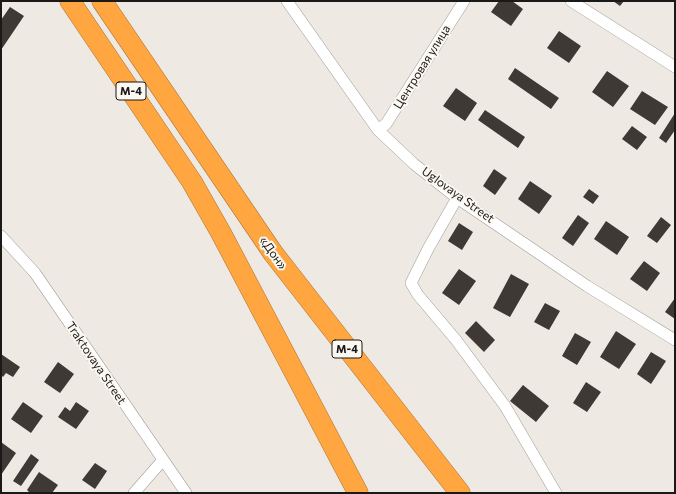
<!DOCTYPE html>
<html>
<head>
<meta charset="utf-8">
<style>
	body { margin:0 }
	#map { position:relative; width:676px; height:494px; overflow:hidden; background:#eee9e3; font-family:Commissioner,sans-serif }
	canvas { display:block }
	.frame { position:absolute; inset:0; border:2px solid #1a1917; pointer-events:none }
</style>
</head>
<body>
<div id="map">
<canvas width="676" height="494"></canvas>
<div class="frame"></div>
</div>
<script>
const context = document.querySelector('canvas').getContext('2d');
context.lineJoin = 'round';
function fillPath(path, color) { context.fillStyle = color; context.fill(path, 'evenodd'); }
const poly = rows => new Path2D(rows.map(r => 'M' + r).join(''));
function stroke(path, color, width, dash) { context.strokeStyle = color; context.lineWidth = width; context.lineCap = dash ? 'butt' : 'round'; context.setLineDash(dash || []); context.stroke(path); }
function write(font, color, halo, rows, align = 'center') {
  context.font = font + ' Commissioner,sans-serif'; context.lineWidth = 4; context.setLineDash([]); context.textBaseline = 'middle'; context.strokeStyle = halo; context.fillStyle = color; for (const [text, x, y, turn = 0] of rows) {
    context.save(); context.translate(x, y); context.rotate((+turn || 0) * Math.PI / 180); context.textAlign = isNaN(turn) ? turn : align; if (halo) context.strokeText(text, 0, 0); context.fillText(text, 0, 0); context.restore();
  }
}
const building = poly([
	[499,1,512,1,523,9,511,26,491,12],
	[613,1,624,1,620,6],
	[10,7,24,16,1,50,1,20],
	[559,31,581,46,569,63,547,48],
	[515,68,559,98,551,109,508,79],
	[607,71,629,86,613,107,592,92],
	[456,88,477,103,465,121,443,106],
	[642,91,668,107,655,125,630,109],
	[485,110,525,137,518,148,478,120],
	[675,113,675,130,666,143,659,138],
	[632,126,647,137,637,150,622,139],
	[494,169,507,178,495,195,483,186],
	[530,181,552,196,539,214,518,199],
	[589,189,599,196,593,204,583,197],
	[578,215,589,223,573,246,562,238],
	[661,217,671,225,657,243,647,236],
	[606,221,629,237,617,255,594,239],
	[459,223,473,232,462,250,448,241],
	[644,261,660,273,647,291,630,279],
	[459,269,476,281,459,305,442,293],
	[511,274,529,284,510,317,493,308],
	[675,298,675,319,665,312],
	[545,303,560,311,549,330,534,322],
	[476,321,495,340,484,352,465,333],
	[616,331,636,344,619,369,600,357],
	[575,333,591,342,577,365,562,356],
	[651,352,666,361,651,384,637,374],
	[1,354,20,367,13,377,6,373,3,377,1,375],
	[58,362,74,374,60,393,44,382],
	[586,382,601,392,587,412,573,403],
	[523,385,549,406,536,422,510,401],
	[23,402,43,416,31,433,11,419],
	[76,402,89,411,76,429,58,417,65,407,70,411],
	[1,442,16,453,1,475],
	[31,454,39,460,21,486,13,481],
	[95,463,107,471,95,489,82,480],
	[39,472,58,485,52,493,30,493,27,490]
]);
const street = poly([
	[287,1,378,130,414,164,457,198,587,286,675,340],
	[571,1,675,67],
	[378,130,386,124,464,1],
	[457,198,428,249,411,283,418,295,456,340,505,406,556,493],
	[1,236,35,273,186,493],
	[134,493,162,461]
]);
const highway = poly([
	[70,1,192,182,221,233,358,493],
	[102,1,273,253,460,493]
]);
const shields = [
	[131,91,30],
	[347,349,30]
];
const shieldNames = [
	["М-4",131,91],
	["М-4",347,349]
];
const streetNames = [
	["Центровая улица",422,67,-58],
	["Uglovaya Street",458,195,36],
	["«Дон»",273,253,54],
	["Traktovaya Street",96,363,56]
];
fillPath(building, '#3e3935');
stroke(street, '#a19d97', 12);
stroke(highway, '#af7532', 21);
stroke(street, '#fff', 11);
stroke(highway, '#ffa641', 20);
for (const [x, y, w] of shields) { const box = new Path2D(); box.roundRect(x - w / 2, y - 9, w, 18, 3); context.fillStyle = '#fbf7f1'; context.fill(box); stroke(box, '#1a1917', 1); }
write('bold 11px', '#1a1917', null, shieldNames);
write('12px', '#1a1917', '#fbf7f1', streetNames);
</script>
</body>
</html>
